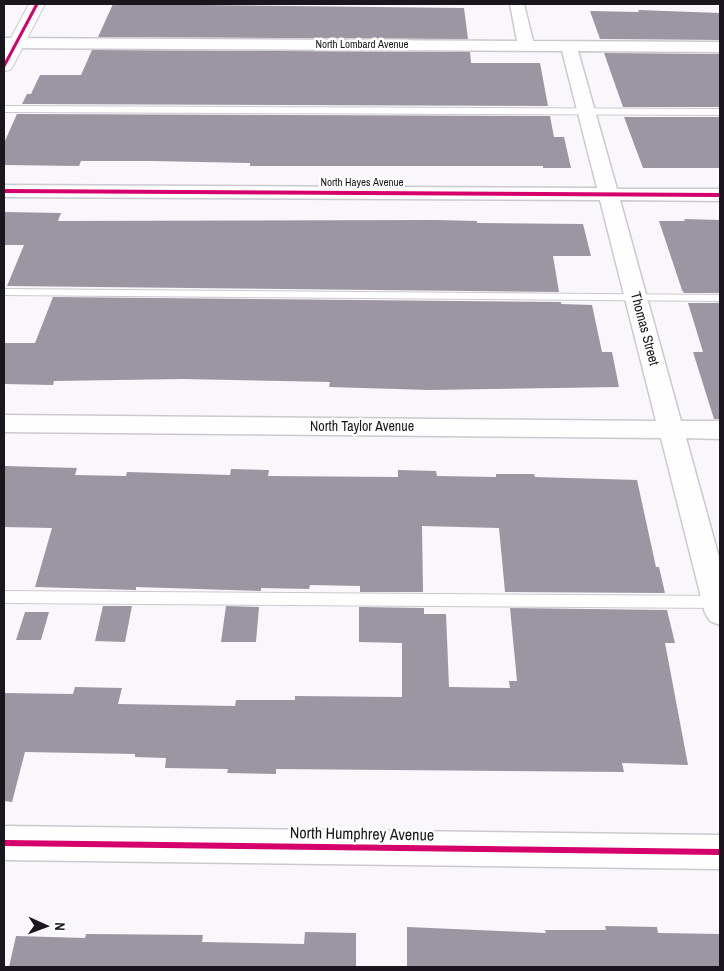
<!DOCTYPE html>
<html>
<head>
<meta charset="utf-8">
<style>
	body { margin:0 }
	#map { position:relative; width:724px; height:971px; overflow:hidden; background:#f9f7fb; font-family:"Archivo Narrow",sans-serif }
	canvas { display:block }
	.frame { position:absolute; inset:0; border:5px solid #19171d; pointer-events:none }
	.north { position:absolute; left:20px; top:901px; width:50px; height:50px; -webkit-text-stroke:4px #fff; paint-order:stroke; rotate:92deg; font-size:14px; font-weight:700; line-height:20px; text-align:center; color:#19171d }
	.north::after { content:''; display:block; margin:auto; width:18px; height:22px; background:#19171d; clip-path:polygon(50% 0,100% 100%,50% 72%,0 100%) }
</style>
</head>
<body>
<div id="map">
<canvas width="724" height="971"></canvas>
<div class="frame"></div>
<div class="north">N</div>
</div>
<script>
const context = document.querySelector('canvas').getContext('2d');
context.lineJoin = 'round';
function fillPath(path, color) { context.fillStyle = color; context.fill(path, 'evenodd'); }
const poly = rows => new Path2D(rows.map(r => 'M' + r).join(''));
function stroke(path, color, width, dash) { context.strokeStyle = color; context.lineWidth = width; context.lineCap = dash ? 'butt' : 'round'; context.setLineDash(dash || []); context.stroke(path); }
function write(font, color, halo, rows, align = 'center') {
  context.font = font + ' "Archivo Narrow",sans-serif'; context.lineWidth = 5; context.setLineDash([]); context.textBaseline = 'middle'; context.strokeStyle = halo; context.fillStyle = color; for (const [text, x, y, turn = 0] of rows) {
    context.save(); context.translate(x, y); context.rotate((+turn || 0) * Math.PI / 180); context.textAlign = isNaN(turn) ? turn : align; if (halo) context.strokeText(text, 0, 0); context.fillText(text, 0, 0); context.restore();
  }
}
const building = poly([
	[113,4,464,8,468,39,98,37],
	[638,10,720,13,720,40,600,39,590,11,639,12],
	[92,50,470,52,471,63,540,63,548,106,22,104,27,94,31,94,40,75,81,75],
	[604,53,720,54,720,107,623,107],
	[17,114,550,116,554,137,564,137,571,168,543,168,543,166,250,166,250,163,151,161,81,161,79,166,4,165,4,143],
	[624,117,720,117,720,168,643,168],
	[4,212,61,213,58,221,435,220,477,221,477,223,583,224,591,256,553,256,559,292,7,286,24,245,4,245],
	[684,219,720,220,720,293,684,293,682,290,659,221,685,221],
	[53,297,561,302,561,304,592,305,602,352,612,352,619,387,429,390,329,387,330,382,183,379,54,381,53,385,4,384,4,343,35,343],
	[688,303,720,303,720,419,714,419,693,352,703,352],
	[4,466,77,468,75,475,126,476,127,472,230,475,231,469,269,470,268,476,398,477,398,470,436,471,437,476,496,477,496,474,534,474,535,477,637,480,656,567,659,567,665,593,505,592,499,528,422,526,423,592,360,592,360,586,310,585,309,589,261,588,261,591,136,587,136,590,35,587,52,528,4,527],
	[103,606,132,606,125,642,95,641],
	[226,606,259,607,256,642,221,642],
	[359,607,424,608,424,614,446,614,449,687,510,688,509,681,517,681,510,608,667,610,675,643,665,643,688,765,622,763,624,772,276,769,276,774,227,773,228,769,165,768,166,758,135,757,135,754,25,752,12,802,4,801,4,693,73,694,75,687,122,688,118,704,235,706,236,700,295,700,295,696,402,697,402,643,359,642],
	[25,612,49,612,41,640,16,640],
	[605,926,657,927,658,933,720,934,720,967,407,967,407,927,546,933,545,930,606,930],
	[305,932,356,933,356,967,9,967,16,936,85,938,86,934,203,935,202,942,304,944]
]);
const service = poly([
	[4,106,720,109,720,115,4,112,4,106],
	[4,289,720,295,720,301,4,295,4,289],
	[4,591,720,596,720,608,4,603,4,591]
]);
const minor = poly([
	[510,4,524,4,533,41,720,42,720,52,578,51,617,189,720,189,720,201,620,200,681,421,720,421,720,439,686,438,720,561,720,625,710,621,705,613,661,438,4,432,4,415,656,421,600,200,4,197,4,185,597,188,562,51,4,48,4,38,517,41,510,4],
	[4,826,720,835,720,869,4,860,4,826]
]);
const tertiary = poly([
	[29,4,45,4,13,66,10,70,4,71,4,51,29,4]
]);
const cyclewayFar2 = poly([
	[4,66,37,4]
]);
const cyclewayFar1 = poly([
	[4,191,720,195]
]);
const cycleway = poly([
	[4,843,720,852]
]);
const farStreetnames = [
	["North Lombard Avenue",362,45],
	["North Hayes Avenue",362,183]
];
const streetNames = [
	["Thomas Street",644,329,75],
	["North Taylor Avenue",362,427]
];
const nearStreetnames = [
	["North Humphrey Avenue",362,835,1]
];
fillPath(building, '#9c95a2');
stroke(service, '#cbc9ce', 2);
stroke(minor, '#cbc9ce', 3);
stroke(tertiary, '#cbc9ce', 2);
fillPath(service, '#fefefe');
fillPath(minor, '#fefefe');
fillPath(tertiary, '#fefefe');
stroke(cyclewayFar2, '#d6006c', 3);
stroke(cyclewayFar1, '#d6006c', 4);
stroke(cycleway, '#d6006c', 6);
write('11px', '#19171d', '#fff', farStreetnames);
write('14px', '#19171d', '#fff', streetNames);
write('16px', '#19171d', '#fff', nearStreetnames);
</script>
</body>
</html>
